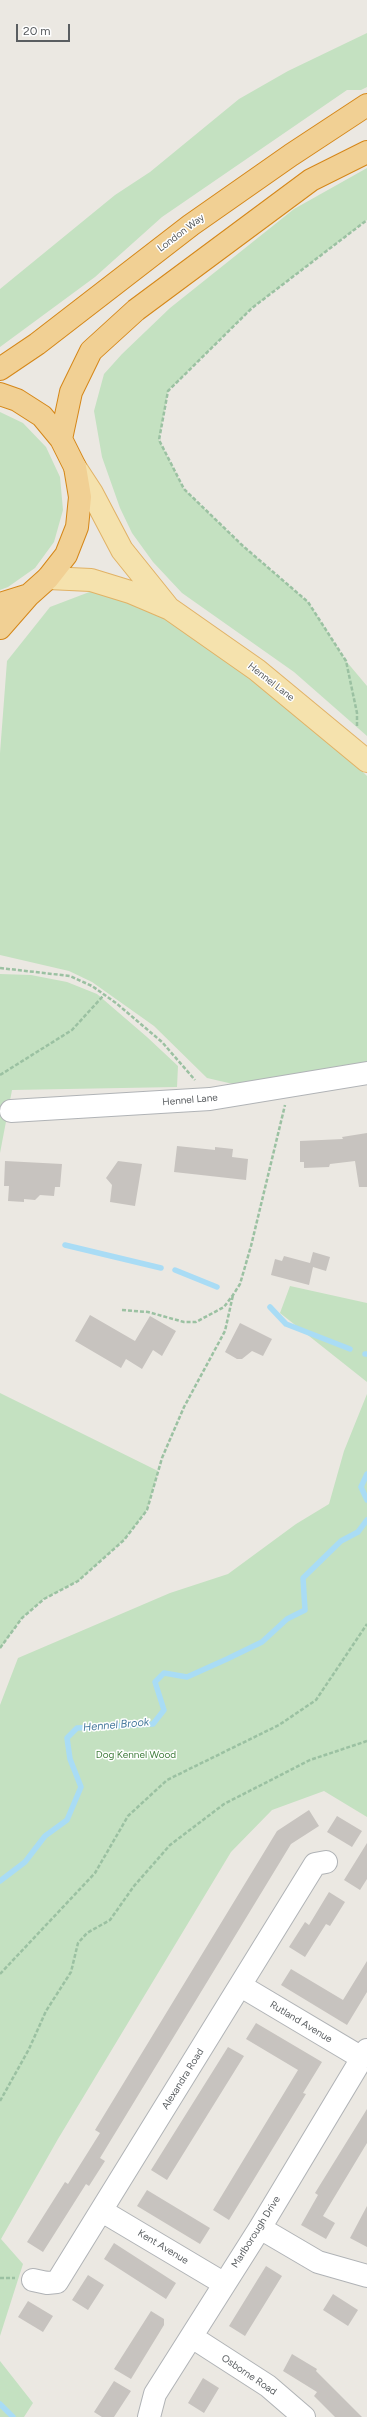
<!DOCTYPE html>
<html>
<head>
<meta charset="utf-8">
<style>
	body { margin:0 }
	#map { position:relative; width:367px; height:2417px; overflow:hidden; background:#ebe8e2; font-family:Figtree,sans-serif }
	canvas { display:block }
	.scale { position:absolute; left:16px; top:24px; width:54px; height:18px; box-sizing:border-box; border:2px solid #5a5e61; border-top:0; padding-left:5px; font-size:12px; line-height:14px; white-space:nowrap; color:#5a5e61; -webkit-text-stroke:3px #fff; paint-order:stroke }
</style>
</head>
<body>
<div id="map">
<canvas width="367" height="2417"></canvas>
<div class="scale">20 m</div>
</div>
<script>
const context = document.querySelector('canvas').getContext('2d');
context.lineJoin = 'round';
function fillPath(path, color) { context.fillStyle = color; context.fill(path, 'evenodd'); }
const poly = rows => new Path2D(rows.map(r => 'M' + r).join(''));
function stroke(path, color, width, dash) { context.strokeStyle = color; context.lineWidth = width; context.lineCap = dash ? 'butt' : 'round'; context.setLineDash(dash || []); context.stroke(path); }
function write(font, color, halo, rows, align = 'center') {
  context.font = font + ' Figtree,sans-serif'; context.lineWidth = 3; context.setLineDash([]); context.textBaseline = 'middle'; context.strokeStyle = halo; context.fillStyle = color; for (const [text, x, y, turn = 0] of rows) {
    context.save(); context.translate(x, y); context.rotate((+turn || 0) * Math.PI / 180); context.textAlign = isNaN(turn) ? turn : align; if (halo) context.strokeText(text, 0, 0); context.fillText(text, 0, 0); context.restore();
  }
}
const green = poly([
	[367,33,367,87,361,90,347,90,162,217,95,277,0,347,0,289,115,195,150,172,239,99,288,71],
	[367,168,367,220,252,308,168,391,159,440,184,489,243,546,308,602,346,661,367,686,367,736,294,672,182,593,153,562,132,533,120,508,102,457,94,411,104,374,122,354,170,308,294,209],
	[0,412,23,423,46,447,60,477,63,510,54,542,35,568,8,587,0,590],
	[92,591,155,612,316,725,367,776,367,1064,233,1084,207,1078,154,1026,92,982,69,971,0,955,0,753,7,661,50,607],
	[0,974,31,975,67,982,97,994,147,1037,178,1066,177,1087,12,1090,0,1153],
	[290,1286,367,1303,367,1382,280,1313],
	[0,1393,158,1471,147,1510,124,1540,78,1581,44,1599,22,1618,0,1649],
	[367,1394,367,1817,324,1791,272,1810,231,1852,58,2139,1,2239,23,2264,0,2336,0,1705,18,1658,170,1593,228,1574,296,1524,329,1504,344,1451],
	[0,2361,33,2403,24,2417,0,2417]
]);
const stream = poly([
	[65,1245,161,1268],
	[175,1270,217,1287],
	[270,1307,286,1324,350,1349],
	[365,1354,367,1354],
	[367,1474,361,1487,367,1500],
	[0,1881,25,1862,45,1836,67,1820,81,1787,70,1759,67,1738,77,1728,153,1724,164,1710,155,1682,164,1673,187,1677,227,1659,262,1642,287,1619,305,1610,303,1578,341,1541,358,1532,367,1520],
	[0,2404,13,2417]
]);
const building = poly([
	[367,1133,367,1187,359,1187,355,1161,330,1164,329,1167,304,1168,304,1162,300,1162,300,1141,343,1139,342,1137],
	[177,1146,215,1150,215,1147,233,1149,232,1157,248,1159,246,1180,174,1172],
	[5,1161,62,1164,60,1187,55,1187,54,1196,40,1195,35,1200,24,1199,24,1202,8,1201,9,1186,4,1186],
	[118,1161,142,1164,135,1206,110,1202,112,1185,106,1178],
	[313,1252,330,1257,326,1271,313,1267,309,1285,271,1275,275,1259,282,1261,284,1256,310,1263],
	[90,1315,135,1341,150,1316,176,1331,162,1356,153,1350,142,1369,126,1359,121,1368,75,1341],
	[240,1323,272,1339,263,1356,252,1351,242,1359,237,1359,225,1352],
	[309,1810,319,1826,291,1844,100,2158,105,2161,89,2186,86,2184,43,2252,27,2242,65,2182,68,2184,100,2133,95,2130,277,1831],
	[337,1816,362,1831,352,1847,327,1832],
	[367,1843,367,1879,360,1890,344,1880],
	[329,1892,345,1902,330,1926,326,1924,305,1957,289,1947,305,1922,309,1925],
	[367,1961,367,1992,347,2025,281,1985,291,1969,343,2000],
	[256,2023,322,2062,303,2093,306,2094,229,2220,213,2210,298,2070,246,2039],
	[228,2047,244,2056,167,2180,151,2170],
	[367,2109,367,2143,323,2216,335,2223,326,2239,301,2225,318,2195,315,2193],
	[147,2190,210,2228,200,2244,137,2206],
	[367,2206,367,2247,350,2238],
	[114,2243,176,2283,166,2299,104,2259],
	[266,2266,282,2276,245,2336,229,2326],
	[88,2275,104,2285,88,2310,72,2300],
	[333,2294,358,2310,348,2326,323,2310],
	[28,2301,53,2316,43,2332,18,2317],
	[151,2311,164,2319,164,2325,131,2379,114,2369],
	[292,2354,317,2369,316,2371,362,2417,335,2417,314,2396,317,2392,283,2371],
	[203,2378,219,2388,204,2413,188,2403],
	[114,2381,131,2391,114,2417,102,2417,94,2412]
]);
const path = poly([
	[357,726,357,713,346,661,308,602,243,546,184,489,159,440,168,391,252,308,367,220],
	[0,968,70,976,92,986,116,1003,162,1042,195,1080],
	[0,1075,72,1030,103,996],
	[122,1310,148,1312,184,1322,196,1322,224,1307,233,1295,240,1284,251,1246,285,1105],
	[0,1648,22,1618,44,1599,78,1581,124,1540,147,1510,162,1458,184,1407,225,1331,233,1295],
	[0,1974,95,1873,128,1816,167,1780,279,1725,316,1700,367,1624],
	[0,2101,29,2049,46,2011,71,1972,78,1943,87,1933,110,1920,134,1886,170,1845,224,1804,310,1760,367,1741],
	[0,2278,15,2278]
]);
const minor = poly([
	[11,1111,210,1099,367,1073],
	[241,1986,362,2058],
	[102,2211,223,2283],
	[260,2228,318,2262,367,2276],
	[33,2280,47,2283,57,2282,315,1864,326,1862],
	[192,2337,268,2386,304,2417],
	[149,2417,155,2394,260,2228,367,2050]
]);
const major = poly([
	[75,467,92,493,122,550,167,606],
	[48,578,91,580,130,592,170,609,257,670,367,761]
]);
const highway = poly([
	[0,369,37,344,191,225,291,155,367,105],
	[0,394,17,400,42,416,61,439,75,467,80,497,77,527,66,555,48,578,29,595,0,604],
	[61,439,71,392,91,351,136,310,311,180,367,152],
	[0,628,28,596]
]);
const streetNames = [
	["London Way",181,233,-37],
	["Hennel Lane",271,682,38],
	["Hennel Lane",190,1100,-5],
	["Rutland Avenue",301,2022,31],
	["Alexandra Road",183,2079,-58],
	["Marlborough Drive",256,2232,-58],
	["Kent Avenue",163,2247,31],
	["Osborne Road",249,2375,34]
];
const parkNames = [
	["Dog Kennel Wood",136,1755]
];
const waterNames = [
	["Hennel Brook",116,1725,-5]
];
fillPath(green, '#c4e1c1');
stroke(stream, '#a9dcf5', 5.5);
fillPath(building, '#c7c3bf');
stroke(minor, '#b0b3b6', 24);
stroke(major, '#e1b266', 24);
stroke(highway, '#d58719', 24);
stroke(path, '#9bc1a2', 2.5, [4, 2]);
stroke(minor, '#fff', 22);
stroke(major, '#f5e2ad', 22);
stroke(highway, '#f1d094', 22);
write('10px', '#5a5e61', '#fff', streetNames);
write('10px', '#417d3d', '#fff', parkNames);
write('italic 11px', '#46799c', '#fff', waterNames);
</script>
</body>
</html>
